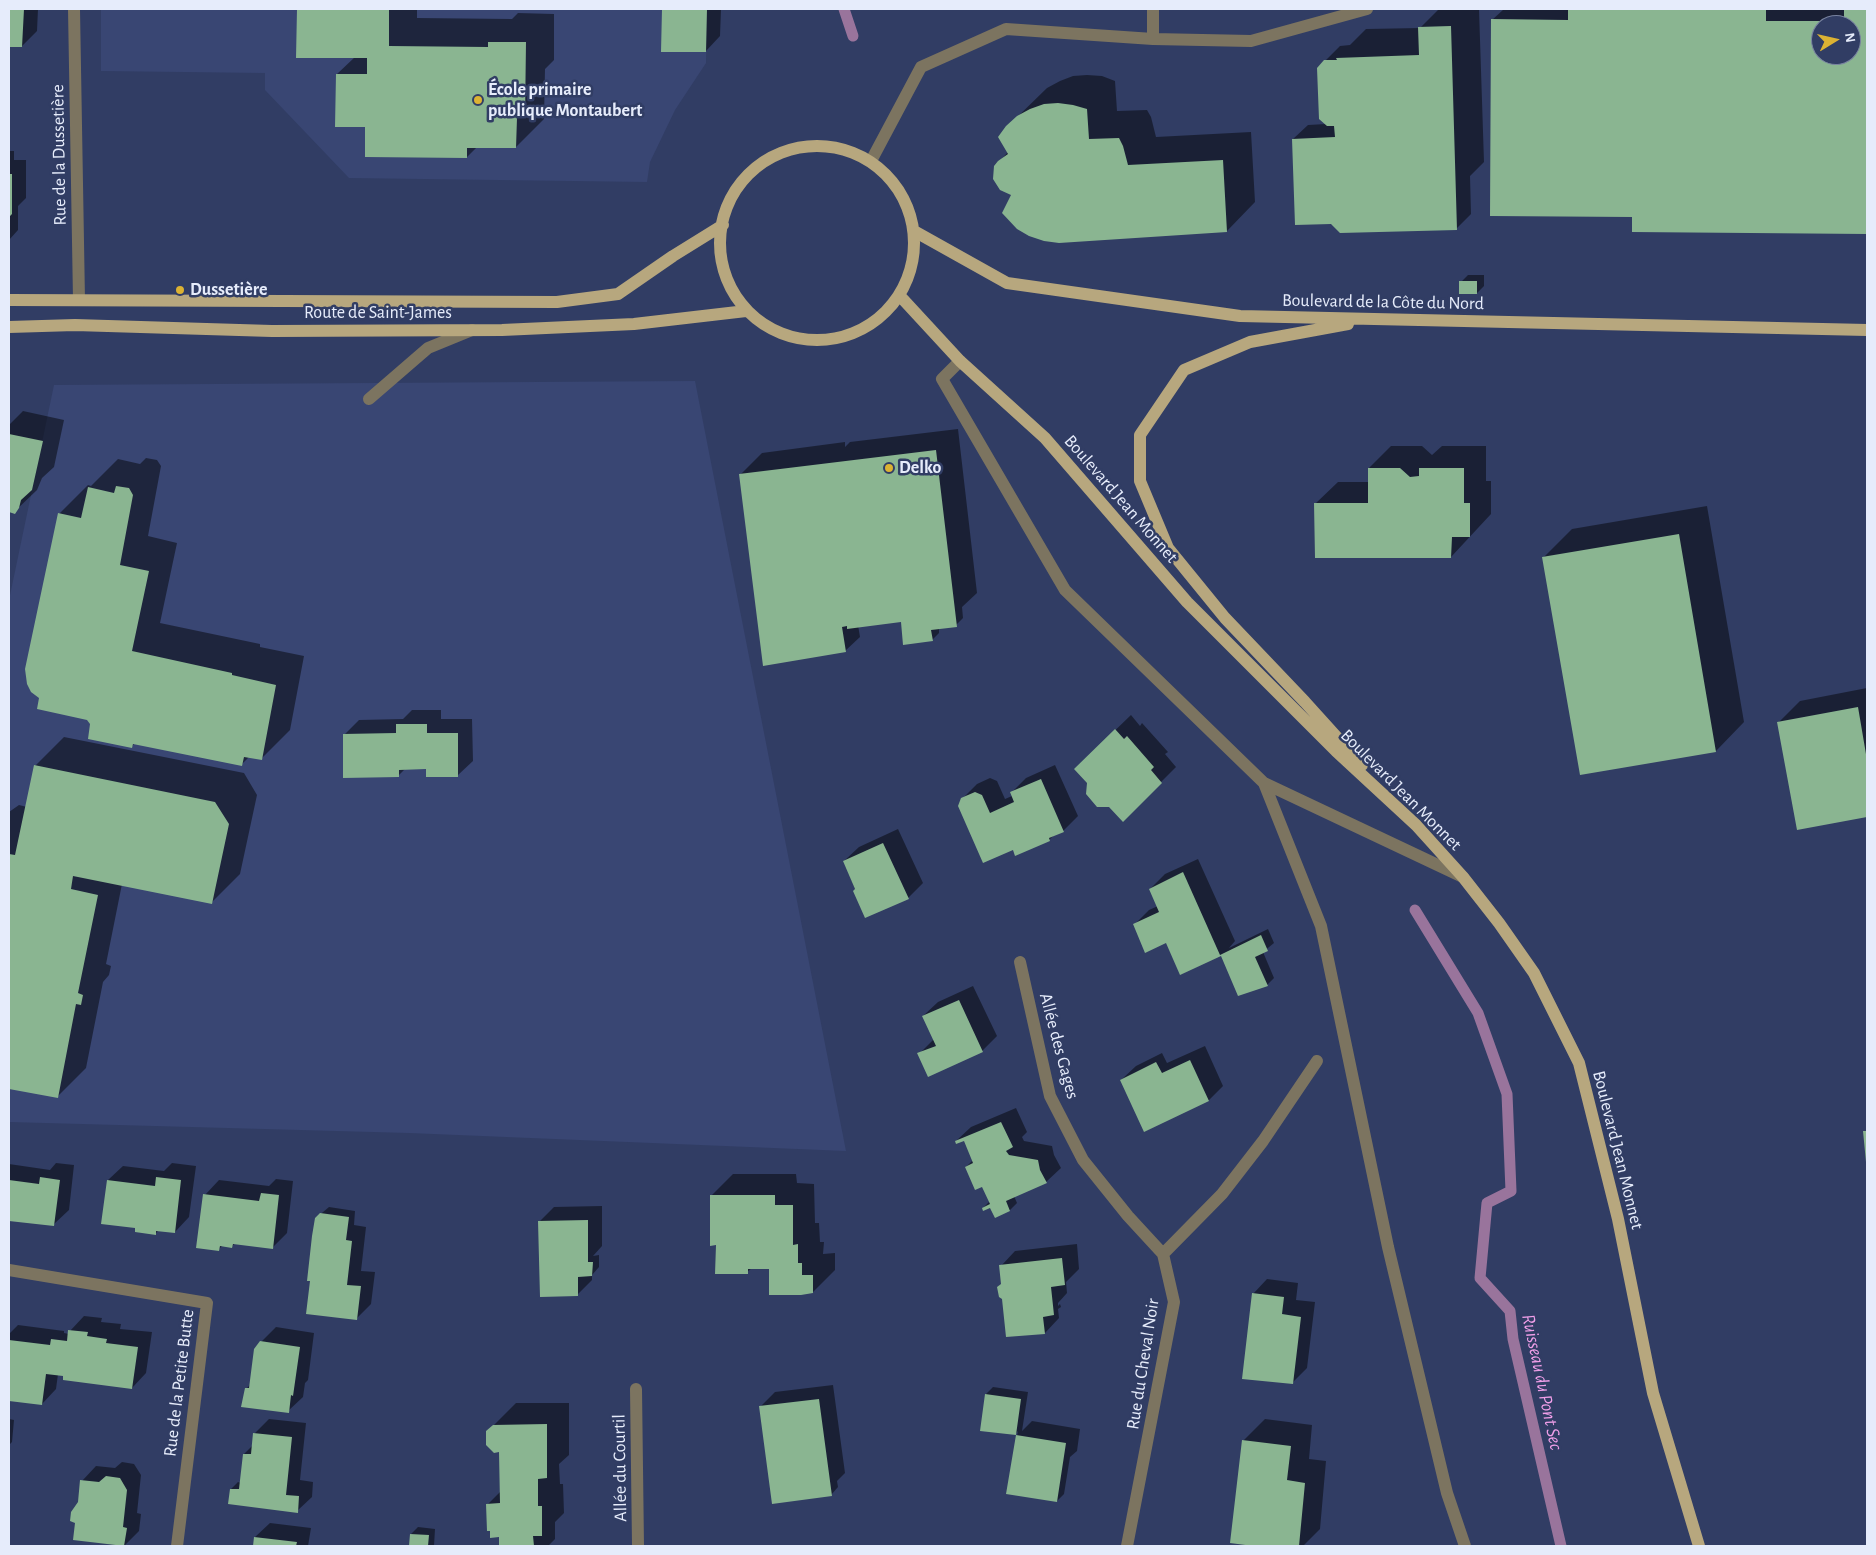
<!DOCTYPE html>
<html>
<head>
<meta charset="utf-8">
<style>
	body { margin:0 }
	#map { position:relative; width:1876px; height:1555px; overflow:hidden; background:#313d64; font-family:"Alegreya Sans",sans-serif }
	canvas { display:block }
	.frame { position:absolute; inset:0; border:10px solid #e6ecfb; pointer-events:none }
	.north { position:absolute; left:1811px; top:15px; width:50px; height:50px; box-sizing:border-box; background:#313d64; border:1px solid #7983a0; border-radius:50%; rotate:81deg; font-size:14px; font-weight:700; line-height:20px; text-align:center; color:#e6ecfb }
	.north::after { content:''; display:block; margin:auto; width:18px; height:22px; background:#dcb233; clip-path:polygon(50% 0,100% 100%,50% 72%,0 100%) }
</style>
</head>
<body>
<div id="map">
<canvas width="1876" height="1555"></canvas>
<div class="frame"></div>
<div class="north">N</div>
</div>
<script>
const context = document.querySelector('canvas').getContext('2d');
context.lineJoin = 'round';
function fillPath(path, color) { context.fillStyle = color; context.fill(path, 'evenodd'); }
const poly = rows => new Path2D(rows.map(r => 'M' + r).join(''));
function stroke(path, color, width, dash) { context.strokeStyle = color; context.lineWidth = width; context.lineCap = dash ? 'butt' : 'round'; context.setLineDash(dash || []); context.stroke(path); }
function write(font, color, halo, rows, align = 'center') {
  context.font = font + ' "Alegreya Sans",sans-serif'; context.lineWidth = 5; context.setLineDash([]); context.textBaseline = 'middle'; context.strokeStyle = halo; context.fillStyle = color; for (const [text, x, y, turn = 0] of rows) {
    context.save(); context.translate(x, y); context.rotate((+turn || 0) * Math.PI / 180); context.textAlign = isNaN(turn) ? turn : align; if (halo) context.strokeText(text, 0, 0); context.fillText(text, 0, 0); context.restore();
  }
}
const built = poly([
	[101,9,707,9,706,63,675,110,650,162,647,182,349,178,265,90,265,73,101,71],
	[695,381,846,1151,409,1133,9,1122,9,600,54,385]
]);
const shadow = poly([
	[9,9,38,9,37,31,22,46,9,45],
	[299,9,417,9,417,18,512,19,518,13,554,14,554,60,545,69,544,119,516,147,477,147,467,157,366,126,337,74,355,57,298,56],
	[663,9,721,9,720,36,706,51,662,50],
	[1439,9,1479,9,1484,162,1470,176,1471,214,1456,229,1293,139,1308,125,1326,124,1325,61,1340,46,1350,45,1366,29,1420,28],
	[1504,9,1867,9,1867,232,1633,231,1633,216,1492,20],
	[1821,25,1851,25,1851,55,1821,55],
	[1087,75,1102,76,1115,81,1117,111,1147,110,1151,117,1156,137,1251,132,1255,202,1227,231,1013,194,999,162,1008,152,1007,127,1047,88,1060,81,1073,76],
	[9,151,14,151,14,160,26,160,26,198,18,206,18,230,9,240],
	[1468,275,1484,275,1484,286,1477,293,1461,282],
	[23,411,64,420,54,467,42,478,37,490,14,512,9,511,9,425],
	[958,429,977,593,962,607,963,618,956,625,939,628,939,633,932,640,905,620,858,625,860,637,845,651,740,475,762,453,845,442,845,447,850,442],
	[1391,446,1422,446,1432,455,1442,446,1486,446,1486,481,1491,481,1491,514,1451,557,1316,503,1338,482,1369,482,1369,468],
	[146,458,157,460,161,466,148,536,177,543,160,623,260,644,260,647,304,656,290,730,261,759,249,757,241,765,135,743,132,746,92,724,59,514,88,485,91,486,118,459,140,464],
	[1707,506,1744,722,1716,751,1543,558,1572,529],
	[1867,688,1867,816,1798,829,1778,723,1800,701],
	[412,710,441,710,441,719,472,719,473,761,458,775,428,768,406,768,398,776,344,735,359,720,403,719],
	[1131,715,1140,726,1142,723,1168,752,1165,754,1176,767,1128,815,1075,769],
	[64,737,244,773,257,795,240,874,211,903,122,884,106,964,111,966,109,975,103,982,86,1068,57,1097,9,1087,9,812,19,805,27,807,35,766],
	[1055,765,1078,816,1063,831,1055,834,1049,840,1013,849,962,799,977,784,990,778,997,781,1005,799,1012,796,1011,793,1026,778],
	[898,829,923,883,908,898,866,917,844,861,859,847],
	[1198,859,1235,941,1229,948,1268,929,1274,943,1263,952,1274,978,1267,985,1221,955,1181,974,1166,941,1134,925,1149,910,1158,906,1150,889,1165,874],
	[973,986,997,1036,982,1051,919,1054,934,1039,923,1016,938,1002],
	[1205,1046,1223,1086,1209,1100,1145,1131,1121,1080,1136,1066,1162,1053,1167,1063],
	[1016,1108,1027,1132,1022,1137,1024,1141,1052,1146,1054,1155,1061,1168,1046,1182,1014,1196,1017,1203,1010,1210,996,1216,996,1204,983,1208,990,1201,983,1185,966,1167,973,1160,964,1139,956,1141,971,1127],
	[56,1163,74,1165,69,1210,54,1224,9,1220,9,1164,50,1170],
	[172,1163,196,1166,189,1217,175,1232,159,1230,156,1233,137,1227,108,1180,123,1166,164,1171],
	[733,1174,796,1174,797,1183,814,1184,815,1223,819,1223,820,1242,824,1242,823,1254,835,1253,835,1270,813,1292,770,1268,752,1268,747,1272,717,1244,711,1196],
	[276,1179,293,1181,287,1233,272,1248,236,1243,232,1246,223,1245,219,1249,205,1195,219,1180,269,1186],
	[602,1206,602,1246,593,1256,599,1255,599,1267,592,1275,592,1280,577,1295,539,1222,554,1207],
	[329,1207,355,1211,354,1225,366,1227,361,1271,375,1272,371,1304,356,1319,316,1218],
	[1077,1244,1079,1269,1066,1282,1067,1293,1058,1303,1058,1306,1060,1304,1061,1307,1058,1309,1059,1318,1045,1333,1002,1284,1001,1266,1015,1251],
	[1267,1279,1298,1283,1296,1300,1315,1302,1307,1368,1293,1382,1253,1294],
	[84,1316,102,1318,101,1322,121,1324,120,1329,152,1332,146,1373,132,1388,58,1374,56,1389,42,1404,9,1400,9,1334,18,1325,64,1331,64,1333,69,1334,70,1331],
	[276,1327,314,1333,308,1380,305,1383,303,1397,288,1411,246,1389,251,1384,261,1342],
	[833,1385,845,1473,837,1481,838,1487,831,1495,760,1407,775,1392],
	[993,1387,1028,1392,1022,1431,1032,1421,1080,1429,1077,1451,1070,1457,1064,1494,1057,1501,1007,1493,1018,1431,1015,1434,986,1394],
	[516,1403,569,1403,569,1455,559,1464,560,1484,563,1484,564,1513,555,1522,555,1539,548,1546,500,1546,500,1536,487,1505,501,1491,501,1451,487,1432],
	[9,1419,14,1420,12,1442,9,1445],
	[269,1419,306,1423,300,1480,313,1482,312,1497,297,1511,231,1489,238,1482,241,1483,244,1454,253,1445,254,1434],
	[1265,1419,1312,1425,1309,1459,1326,1461,1320,1529,1303,1546,1262,1546,1232,1542,1243,1441],
	[122,1462,134,1464,141,1475,137,1513,141,1514,139,1531,124,1546,76,1522,82,1481,96,1466,115,1468],
	[270,1523,311,1528,308,1546,254,1546,255,1537],
	[418,1527,435,1529,434,1546,411,1546,411,1534]
]);
const stream = poly([
	[844,9,853,36],
	[1415,910,1478,1013,1507,1094,1511,1191,1487,1203,1480,1278,1510,1311,1513,1339,1561,1546]
]);
const building = poly([
	[9,9,24,9,22,47,9,47],
	[297,9,389,9,389,46,488,47,488,42,526,42,525,118,517,118,516,148,467,148,467,158,365,157,365,127,335,127,336,74,367,74,367,58,296,58],
	[662,9,707,9,706,52,661,52],
	[1568,9,1766,9,1766,21,1844,21,1844,9,1867,9,1867,234,1632,232,1632,217,1490,216,1491,19,1568,20],
	[1821,25,1851,25,1851,55,1821,55],
	[1451,26,1457,230,1340,233,1331,224,1295,225,1292,139,1335,137,1334,126,1327,126,1319,119,1317,68,1324,60,1337,60,1336,58,1419,55,1418,27],
	[1058,103,1073,105,1087,109,1089,139,1119,138,1123,146,1128,165,1223,160,1227,232,1059,243,1044,241,1029,236,1017,229,1002,213,1011,195,1000,190,993,179,994,166,998,161,1008,154,998,137,1006,126,1017,116,1030,109,1044,104],
	[9,174,12,174,12,214,9,217],
	[1459,281,1477,281,1477,294,1459,294],
	[9,434,43,441,32,490,21,500,19,508,15,514,9,512],
	[936,450,957,627,931,630,933,641,903,645,901,622,847,629,847,626,842,627,846,652,763,666,739,474],
	[1368,468,1400,468,1410,477,1419,476,1419,468,1464,468,1464,503,1470,503,1470,537,1452,537,1451,558,1315,558,1314,503,1368,503],
	[116,486,129,488,133,495,120,565,149,571,132,651,232,673,232,675,276,685,262,760,244,757,242,766,133,744,132,748,88,739,90,724,87,720,37,709,39,698,31,692,27,684,25,669,58,513,81,518,88,487,114,493],
	[1679,534,1716,752,1580,775,1542,557],
	[1858,707,1867,760,1867,817,1797,830,1777,722],
	[396,724,427,724,427,733,458,733,458,777,426,777,426,769,399,770,399,777,343,778,343,734,396,733],
	[1115,729,1124,739,1127,736,1154,767,1151,770,1162,783,1123,822,1109,807,1097,807,1086,794,1087,783,1074,769],
	[34,765,215,802,229,824,212,904,73,876,71,889,98,895,78,993,83,995,81,1005,76,1004,58,1098,9,1089,9,854,15,855],
	[1041,779,1064,832,1049,838,1050,841,1015,856,1013,850,983,863,958,806,961,798,975,792,982,795,990,813,1014,802,1010,792],
	[883,843,909,899,865,918,853,891,855,889,843,861],
	[1183,872,1220,955,1261,935,1268,951,1255,957,1268,986,1238,996,1221,956,1180,975,1166,943,1145,953,1133,924,1159,912,1149,889],
	[959,1000,983,1052,928,1077,917,1053,936,1046,922,1016],
	[1190,1060,1209,1101,1144,1132,1120,1080,1156,1062,1162,1073],
	[1001,1122,1013,1147,1006,1151,1009,1155,1038,1160,1040,1170,1047,1183,1006,1201,1010,1211,995,1218,990,1208,983,1211,982,1208,990,1204,982,1187,975,1190,965,1167,973,1163,964,1141,956,1144,955,1141],
	[1863,1131,1867,1131,1867,1161,1866,1162],
	[40,1177,60,1180,54,1226,9,1221,9,1180,39,1184],
	[156,1177,181,1180,175,1233,156,1231,156,1235,135,1232,135,1228,101,1224,107,1180,155,1186],
	[261,1193,279,1195,273,1249,233,1244,232,1248,220,1246,219,1251,196,1248,203,1194,259,1201],
	[710,1195,775,1195,775,1205,793,1205,793,1245,798,1244,798,1263,802,1263,802,1275,813,1275,813,1293,801,1295,769,1295,769,1269,748,1269,748,1274,715,1274,716,1245,710,1246],
	[320,1213,349,1217,346,1240,352,1241,347,1285,361,1286,357,1320,306,1314,310,1281,307,1281,312,1236,315,1218],
	[588,1220,588,1262,593,1262,592,1276,578,1277,578,1296,540,1297,538,1221],
	[1062,1258,1065,1285,1051,1287,1054,1315,1043,1317,1045,1334,1006,1337,1002,1299,999,1297,997,1287,1001,1284,999,1265],
	[1252,1293,1284,1297,1282,1314,1301,1317,1293,1384,1242,1379],
	[68,1330,88,1332,87,1336,107,1339,106,1343,138,1347,132,1389,63,1380,63,1376,46,1374,42,1405,9,1401,9,1340,50,1345,51,1339,67,1341],
	[260,1341,300,1347,293,1396,291,1395,289,1413,241,1407,245,1388,249,1388,254,1349],
	[985,1394,1021,1399,1016,1435,980,1431],
	[819,1399,832,1496,772,1504,759,1406],
	[547,1424,547,1478,538,1479,538,1506,542,1506,542,1536,533,1536,534,1546,499,1546,499,1537,490,1538,490,1531,487,1531,486,1504,500,1503,499,1452,494,1453,486,1445,486,1431,493,1425],
	[253,1433,292,1437,286,1495,299,1496,298,1513,228,1504,230,1489,239,1489,243,1454,251,1454],
	[1016,1435,1066,1443,1057,1502,1006,1494],
	[1242,1440,1291,1446,1287,1480,1305,1483,1299,1546,1253,1546,1230,1543],
	[106,1476,120,1478,127,1490,123,1527,127,1528,124,1546,73,1540,75,1523,70,1521,71,1512,78,1502,80,1480,99,1482],
	[410,1534,429,1535,428,1546,409,1546],
	[254,1537,297,1542,296,1546,253,1546]
]);
const minor = poly([
	[74,9,79,300],
	[1153,39,1153,9],
	[871,161,921,67,1006,29,1153,39,1251,41,1367,9],
	[960,361,942,379,1065,590,1264,783,1463,877],
	[369,399,428,348,472,330],
	[1264,783,1321,926,1388,1247,1447,1493,1465,1546],
	[1020,962,1050,1096,1083,1160,1128,1216,1163,1254],
	[9,1270,207,1303,177,1546],
	[636,1389,638,1546],
	[1127,1546,1174,1302,1163,1254,1222,1194,1263,1141,1317,1061]
]);
const major = poly([
	'720 243a97 97 0 1 1 194 0a97 97 0 1 1-194 0Z',
	[914,231,1007,283,1240,316,1867,330],
	[900,296,960,361,1045,438,1187,602,1336,751,1416,825,1463,877,1499,923,1534,973,1579,1063,1618,1219,1653,1393,1699,1546],
	[9,300,557,302,618,294,673,256,723,225],
	[1348,324,1250,342,1184,370,1140,435,1140,481,1168,548,1225,618,1305,702,1362,765],
	[9,327,75,325,272,331,502,330,634,324,746,311]
]);
const markers = [
	[478,100,5,"#dcb233"],
	[180,290,5,"#dcb233"],
	[889,468,5,"#dcb233"]
];
const poiNames = [
	["École primaire",488,90],
	["publique Montaubert",488,111],
	["Dussetière",190,290],
	["Delko",899,468]
];
const streetNames = [
	["Rue de la Dussetière",59,155,-91],
	["Boulevard de la Côte du Nord",1383,302,1],
	["Route de Saint-James",378,313],
	["Boulevard Jean Monnet",1121,499,49],
	["Boulevard Jean Monnet",1401,790,45],
	["Allée des Gages",1059,1046,75],
	["Boulevard Jean Monnet",1618,1150,76],
	["Rue du Cheval Noir",1143,1364,-81],
	["Rue de la Petite Butte",179,1383,-83],
	["Allée du Courtil",620,1468,-91]
];
const waterNames = [
	["Ruisseau du Pont Sec",1542,1382,78]
];
fillPath(built, '#394673');
fillPath(shadow, '#0007');
stroke(stream, '#99749c', 11);
fillPath(building, '#8ab591');
stroke(minor, '#7c7460', 12);
stroke(major, '#b7a77e', 12);
for (const [x, y, r, color] of markers) { const dot = new Path2D(); dot.arc(x, y, r, 0, 2 * Math.PI); context.fillStyle = color; context.fill(dot); stroke(dot, '#313d64', 2); }
write('bold 18px', '#e6ecfb', '#313d64', poiNames, 'left');
write('18px', '#e6ecfb', '#313d64', streetNames);
write('italic 19px', '#f09fe9', '#313d64', waterNames);
</script>
</body>
</html>
